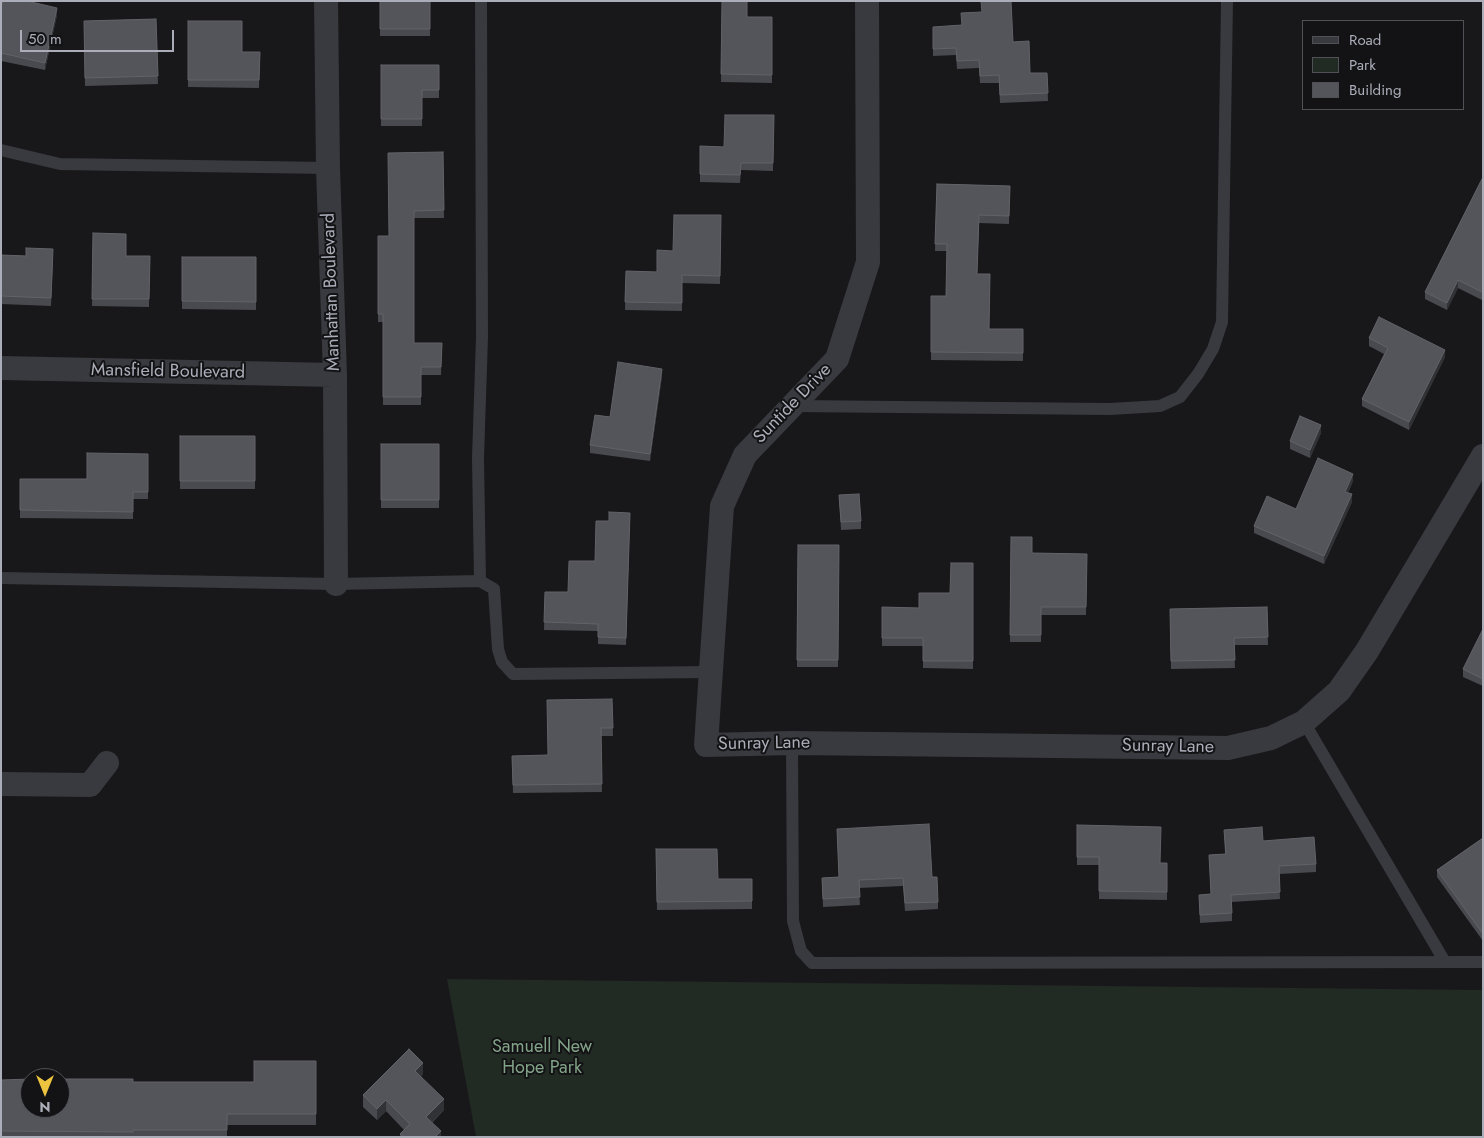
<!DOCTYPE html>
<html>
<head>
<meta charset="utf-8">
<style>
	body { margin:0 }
	#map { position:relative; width:1484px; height:1138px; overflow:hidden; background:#18181a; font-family:Jost,sans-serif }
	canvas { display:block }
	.frame { position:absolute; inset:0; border:2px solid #abaeb9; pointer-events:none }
	.legend { position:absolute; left:1302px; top:20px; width:162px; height:90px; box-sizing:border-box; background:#131315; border:1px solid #505157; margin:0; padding:6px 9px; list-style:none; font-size:15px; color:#abaeb9 }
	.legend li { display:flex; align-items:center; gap:10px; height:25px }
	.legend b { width:25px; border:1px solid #505157 }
	.north { position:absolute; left:20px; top:1068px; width:50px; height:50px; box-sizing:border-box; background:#131315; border:1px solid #505157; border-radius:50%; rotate:180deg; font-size:14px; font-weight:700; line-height:20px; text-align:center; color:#abaeb9 }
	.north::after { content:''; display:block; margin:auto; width:18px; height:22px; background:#ecc43f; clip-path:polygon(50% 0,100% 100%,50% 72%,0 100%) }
	.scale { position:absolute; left:20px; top:30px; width:154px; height:22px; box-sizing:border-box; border:2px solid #abaeb9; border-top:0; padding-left:6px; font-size:15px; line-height:18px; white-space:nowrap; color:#abaeb9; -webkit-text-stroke:4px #131315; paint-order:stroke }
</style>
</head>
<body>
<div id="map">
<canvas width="1484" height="1138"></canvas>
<div class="frame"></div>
<ul class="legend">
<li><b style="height:6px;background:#393a3f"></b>Road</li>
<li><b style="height:14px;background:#222a24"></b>Park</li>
<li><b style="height:14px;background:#54555a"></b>Building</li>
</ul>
<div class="north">N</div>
<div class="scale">50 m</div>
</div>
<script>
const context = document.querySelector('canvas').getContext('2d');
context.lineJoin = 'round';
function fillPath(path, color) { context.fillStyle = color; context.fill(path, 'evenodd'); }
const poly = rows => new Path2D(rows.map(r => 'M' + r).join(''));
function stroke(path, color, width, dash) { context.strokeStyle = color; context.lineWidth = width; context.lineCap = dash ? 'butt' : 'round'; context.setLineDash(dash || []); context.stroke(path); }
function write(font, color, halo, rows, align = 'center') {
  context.font = font + ' Jost,sans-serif'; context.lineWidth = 4; context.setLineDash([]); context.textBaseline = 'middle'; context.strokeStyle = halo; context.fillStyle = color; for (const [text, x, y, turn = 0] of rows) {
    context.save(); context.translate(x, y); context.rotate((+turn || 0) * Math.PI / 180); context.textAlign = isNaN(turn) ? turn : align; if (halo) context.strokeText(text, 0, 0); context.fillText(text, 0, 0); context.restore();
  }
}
const green = poly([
	[447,979,1483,990,1483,1137,476,1137]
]);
const lane = poly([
	[481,1,482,337,478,458,480,581,494,589,498,649,502,662,513,674,711,672],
	[1,150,60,164,328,168],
	[792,406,1110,409,1160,406,1180,397,1198,374,1213,349,1222,322,1227,1],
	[1,578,336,584,480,581],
	[1304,722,1445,962],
	[792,743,793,921,801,951,812,963,1483,962]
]);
const street = poly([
	[326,1,328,168,335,375,336,584],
	[867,1,868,262,837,359,745,455,722,506,706,745,792,743,1228,748,1271,738,1304,722,1339,691,1367,651,1483,456],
	[1,368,335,375],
	[1,784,90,785,107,763]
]);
const wall = poly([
	[380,1,430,1,430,36,380,36],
	[722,1,747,17,772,17,772,83,721,82],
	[1,7,57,15,45,70,1,61],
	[156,19,158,84,85,86,84,21],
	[188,21,242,52,260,52,259,88,188,87],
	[933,27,1013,42,1030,73,1047,73,1048,101,1000,103,999,83,980,83,979,68,957,69,956,55,933,56],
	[381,65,439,65,439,98,422,98,422,126,381,126],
	[774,115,773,171,741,170,740,183,700,182,700,146,724,147],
	[443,152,444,218,414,218,414,343,442,343,441,375,421,375,421,405,383,405,383,322,378,322,378,236,389,236],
	[1483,177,1482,300,1458,288,1447,310,1425,299,1425,292],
	[937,184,1010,186,1009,224,979,223,977,274,989,329,1023,329,1023,361,931,360,931,296,946,296,947,251,935,251],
	[721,215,720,284,682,283,682,311,625,310,626,271,657,272,673,251],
	[93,233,126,256,150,256,149,307,92,306],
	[1,255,53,257,51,306,1,304],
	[182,257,256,257,256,310,182,309],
	[1369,338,1445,357,1409,430,1362,406,1362,399,1384,354,1369,346],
	[662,376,650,461,590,453,590,445,610,417],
	[1321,433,1310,458,1290,449,1290,441],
	[180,436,255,436,255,489,180,489],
	[381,444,439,444,439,508,381,508],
	[148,454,148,499,133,499,133,519,20,518,20,479,87,479],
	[1353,481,1348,493,1352,502,1324,564,1254,533,1254,526,1296,509],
	[839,495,861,521,861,529,841,530],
	[630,513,626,645,598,644,598,631,544,630,545,592,568,592,595,561,609,521],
	[1011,537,1032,553,1087,554,1086,615,1041,615,1041,642,1010,642],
	[798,545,839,545,838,667,797,667],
	[973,563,973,669,923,668,923,646,882,646,882,607,919,608,950,593],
	[1267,607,1268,645,1234,645,1235,668,1171,669,1170,609],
	[1483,629,1483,686,1463,677,1463,669],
	[612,699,613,736,601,736,602,792,513,793,512,756,547,755],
	[1077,825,1161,863,1167,863,1167,900,1099,899,1099,865,1077,865],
	[837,829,932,877,938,902,938,909,905,911,903,886,859,888,860,905,823,907,822,878,839,877],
	[1224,830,1263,841,1316,864,1316,872,1279,874,1280,899,1232,902,1232,921,1200,923,1199,895,1211,894,1209,855,1225,854],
	[1483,838,1483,941,1437,877,1437,870],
	[656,849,718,879,752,879,752,909,657,910],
	[316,1061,316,1125,227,1125,227,1137,1,1137,1,1080,133,1082,254,1082],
	[423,1074,421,1076,444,1110,432,1123,441,1137,400,1137,400,1134,404,1130,386,1111,377,1120,363,1107,363,1095]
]);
const shadedWall = poly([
	[57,8,57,15,45,70,45,63],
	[1458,280,1458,288,1447,310,1447,303],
	[1445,350,1445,357,1409,430,1409,422],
	[662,369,662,376,650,461,650,454],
	[1321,425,1321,433,1310,458,1310,450],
	[1353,474,1353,481,1345,499,1345,492],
	[1352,494,1352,502,1324,564,1324,556],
	[423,1063,423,1074,415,1082,415,1071],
	[444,1099,444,1110,426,1128,426,1117],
	[386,1100,386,1111,377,1120,377,1109],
	[441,1131,441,1137,435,1137]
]);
const building = poly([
	[3,1,27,1,57,8,45,63,1,53,1,7,3,1],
	[380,1,430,1,430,29,380,29,380,1],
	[722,1,747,1,747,17,772,17,772,75,721,74,722,1],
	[981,1,1011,1,1013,42,1029,41,1030,73,1047,73,1048,93,1000,95,999,75,980,76,979,60,957,61,956,48,933,49,933,27,962,25,961,13,982,12,981,1],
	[156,19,158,76,85,78,84,21,156,19],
	[188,21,242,21,242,52,260,52,259,80,188,80,188,21],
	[381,65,439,65,439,90,422,90,422,119,381,119,381,65],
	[725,115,774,115,773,163,741,163,740,175,700,174,700,146,724,147,725,115],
	[443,152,444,210,414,211,414,343,442,343,441,367,421,367,421,397,383,397,383,314,378,314,378,236,389,236,388,153,443,152],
	[1483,177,1483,291,1482,292,1458,280,1447,303,1425,292,1483,177],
	[937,184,1010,186,1009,216,979,215,977,274,990,274,989,329,1023,329,1023,353,931,352,931,296,946,296,947,244,935,244,937,184],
	[674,215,721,215,720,276,682,275,682,303,625,302,626,271,657,272,657,250,673,251,674,215],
	[93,233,126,234,126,256,150,256,149,299,92,299,93,233],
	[26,248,53,249,51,298,1,296,1,255,26,256,26,248],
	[182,257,256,257,256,302,182,301,182,257],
	[1379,317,1445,350,1409,422,1362,399,1388,348,1369,338,1379,317],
	[618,362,662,369,650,454,590,445,595,415,610,417,618,362],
	[1300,416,1321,425,1310,450,1290,441,1300,416],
	[180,436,255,436,255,481,180,481,180,436],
	[381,444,439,444,439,500,381,500,381,444],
	[87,453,148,454,148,492,133,492,133,512,20,510,20,479,87,479,87,453],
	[1318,458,1353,474,1345,492,1352,494,1324,556,1254,526,1267,496,1296,509,1318,458],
	[859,494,861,521,841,522,839,495,859,494],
	[609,512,630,513,626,638,598,637,598,624,544,622,545,592,568,592,569,561,595,561,596,521,609,521,609,512],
	[1011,537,1032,537,1032,553,1087,554,1086,607,1041,607,1041,635,1010,635,1011,537],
	[798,545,839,545,838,660,797,660,798,545],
	[951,563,973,563,973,661,923,661,923,638,882,638,882,607,919,608,919,593,950,593,951,563],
	[1267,607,1268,637,1234,638,1235,660,1171,661,1170,609,1267,607],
	[1483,629,1483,679,1463,669,1483,629],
	[612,699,613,728,601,728,602,784,513,785,512,756,548,755,547,700,612,699],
	[929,824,932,877,937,877,938,902,905,903,903,878,859,880,860,897,823,899,822,878,839,877,837,829,929,824],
	[1077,825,1161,827,1160,863,1167,863,1167,892,1099,891,1099,857,1077,857,1077,825],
	[1262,827,1263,841,1314,837,1316,864,1279,866,1280,892,1231,895,1232,913,1200,915,1199,895,1211,894,1209,855,1226,854,1224,830,1262,827],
	[1483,838,1483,934,1437,870,1483,838],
	[656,849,717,849,718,879,752,879,752,901,657,902,656,849],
	[409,1049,423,1063,415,1071,444,1099,426,1117,441,1131,435,1137,403,1137,400,1134,410,1124,386,1100,377,1109,363,1095,409,1049],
	[254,1061,316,1061,316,1114,227,1114,227,1130,133,1130,133,1132,1,1131,1,1080,30,1079,30,1108,60,1108,60,1079,133,1079,133,1082,254,1082,254,1061]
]);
const streetNames = [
	["Manhattan Boulevard",332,292,-92],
	["Mansfield Boulevard",168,372,1],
	["Suntide Drive",793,404,-46],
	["Sunray Lane",764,744,-1],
	["Sunray Lane",1168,747,1]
];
const parkNames = [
	["Samuell New",542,1048],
	["Hope Park",542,1069]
];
fillPath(green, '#222a24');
stroke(lane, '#393a3f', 12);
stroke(street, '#393a3f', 24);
fillPath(wall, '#494a4f');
fillPath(shadedWall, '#313235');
fillPath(building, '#54555a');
stroke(building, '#626369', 1);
write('18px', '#abaeb9', '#131315', streetNames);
write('18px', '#83a388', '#131315', parkNames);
</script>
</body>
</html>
